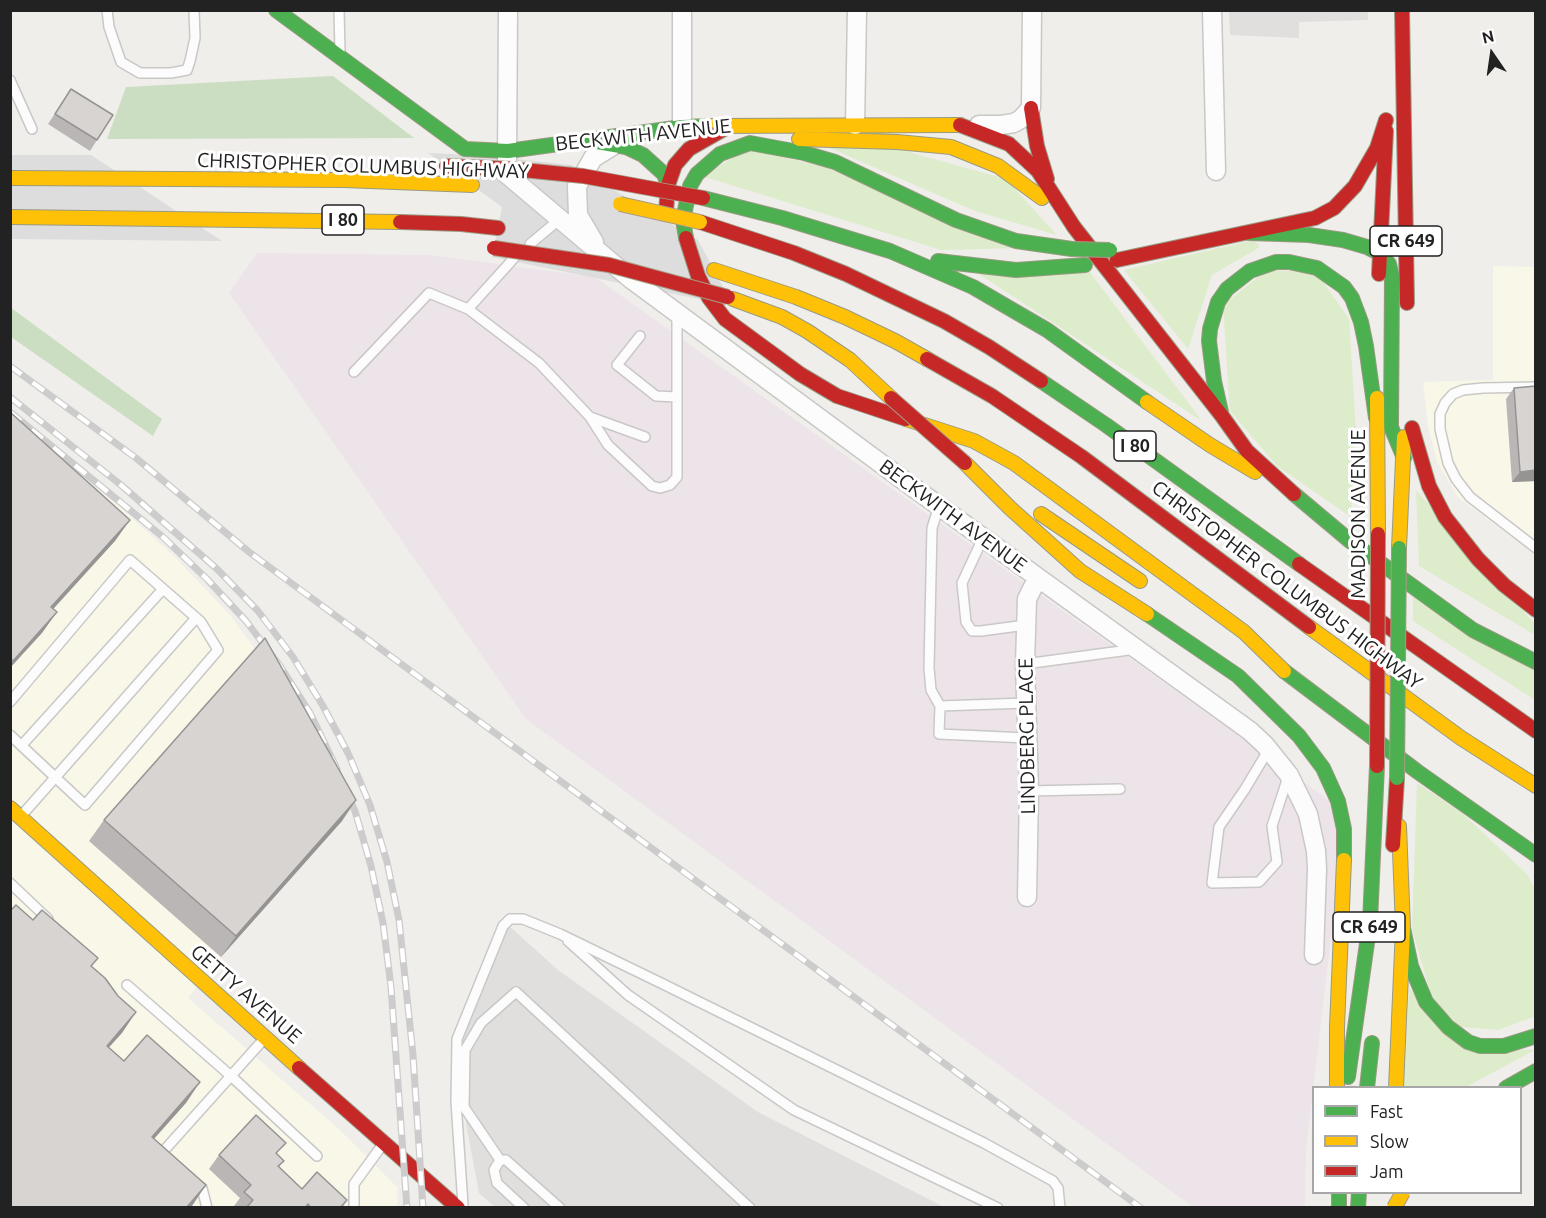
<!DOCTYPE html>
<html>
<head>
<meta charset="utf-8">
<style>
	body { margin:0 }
	#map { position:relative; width:1546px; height:1218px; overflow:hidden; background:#f0eeeb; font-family:Ubuntu,sans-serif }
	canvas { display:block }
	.frame { position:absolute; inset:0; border:12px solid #222; pointer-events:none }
	.legend { position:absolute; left:1312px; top:1086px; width:210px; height:108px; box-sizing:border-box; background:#fff; border:2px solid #a7a7a7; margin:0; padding:8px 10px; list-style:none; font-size:18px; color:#222 }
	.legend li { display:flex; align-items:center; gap:12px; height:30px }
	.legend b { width:30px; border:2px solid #a7a7a7 }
	.north { position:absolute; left:1462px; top:24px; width:60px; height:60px; -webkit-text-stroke:4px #fff; paint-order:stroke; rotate:347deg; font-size:16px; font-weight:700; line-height:24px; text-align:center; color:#222 }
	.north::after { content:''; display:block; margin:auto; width:21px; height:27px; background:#222; clip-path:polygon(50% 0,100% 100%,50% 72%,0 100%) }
</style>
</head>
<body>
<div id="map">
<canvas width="1546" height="1218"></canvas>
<div class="frame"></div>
<ul class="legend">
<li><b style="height:8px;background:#4caf50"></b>Fast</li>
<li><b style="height:8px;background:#ffc107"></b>Slow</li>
<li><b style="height:8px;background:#c62828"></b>Jam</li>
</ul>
<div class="north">N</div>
</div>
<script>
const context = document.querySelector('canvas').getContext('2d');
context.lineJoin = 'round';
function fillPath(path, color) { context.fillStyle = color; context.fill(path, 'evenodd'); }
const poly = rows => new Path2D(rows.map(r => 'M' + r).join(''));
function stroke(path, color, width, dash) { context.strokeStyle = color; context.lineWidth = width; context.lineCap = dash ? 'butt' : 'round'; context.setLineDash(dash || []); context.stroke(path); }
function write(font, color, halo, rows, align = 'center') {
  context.font = font + ' Ubuntu,sans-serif'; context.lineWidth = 6; context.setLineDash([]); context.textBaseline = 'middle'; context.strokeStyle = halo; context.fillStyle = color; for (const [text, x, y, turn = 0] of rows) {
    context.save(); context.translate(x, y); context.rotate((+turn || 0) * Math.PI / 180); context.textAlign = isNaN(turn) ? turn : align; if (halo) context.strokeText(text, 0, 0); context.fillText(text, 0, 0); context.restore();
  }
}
const industrial = poly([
	[257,253,430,255,595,277,1340,808,1340,861,1306,1150,1305,1207,1193,1207,526,719,229,293]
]);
const education = poly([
	[1493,266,1535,267,1535,555,1458,497,1437,462,1428,426,1423,382,1493,380],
	[10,421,122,509,174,556,230,615,289,696,324,757,346,815,221,957,188,998,341,1131,397,1187,398,1207,11,1207]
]);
const grass = poly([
	[825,146,891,147,1006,179,1057,235,975,211],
	[748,149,824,167,1021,248,941,250,702,176],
	[1254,240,1260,247,1212,275,1188,349,1124,270],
	[1267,270,1316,272,1349,319,1356,430,1351,517,1277,466,1230,411,1223,305],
	[1089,271,1202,421,976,272],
	[1416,490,1535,624,1535,635,1419,566],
	[1413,597,1535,665,1535,700,1413,621],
	[1417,783,1462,813,1527,874,1535,890,1536,1015,1533,1017,1498,1030,1461,1027,1433,1001,1412,929],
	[1409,988,1460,1046,1535,1050,1466,1087,1404,1088]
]);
const forest = poly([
	[333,76,414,138,107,139,126,87],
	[10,307,162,419,153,436,11,337]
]);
const parking = poly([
	[1229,11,1368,11,1368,20,1299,22,1299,38,1230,35],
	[508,925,558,970,758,1112,944,1207,495,1207,479,1193,462,1102,461,1034]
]);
const pier = poly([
	[428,153,476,155,572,165,698,240,733,306,492,257,502,207],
	[11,155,91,155,222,241,11,239]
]);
const lane = poly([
	[107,10,109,27,121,62,140,73,171,73,187,70,190,61,195,38,194,10],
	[339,10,340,51],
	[10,80,32,129],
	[530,244,560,219],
	[515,257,468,309,539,363,590,417,608,445,652,486,660,488,670,485,677,477,677,313],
	[640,336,617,365,656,396,677,397],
	[354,372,429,293,468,309],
	[1536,387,1483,388,1463,390,1453,394,1445,403,1440,414,1440,429,1448,463,1456,479,1470,497,1536,548],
	[590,417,645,437],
	[939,506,932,528,929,668,931,690,940,706],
	[983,538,962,583,966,622,972,631,981,631,1026,625],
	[1025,664,1136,649],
	[10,702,130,560,201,622,218,650,85,805,10,735],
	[1026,703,940,706,939,734,1027,738],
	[22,745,163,589],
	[1269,749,1245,789,1219,827,1212,883,1259,882,1277,862,1272,826,1288,777],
	[1029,791,1120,789],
	[22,815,196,618],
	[10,883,48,919],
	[568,941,628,995,794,1110,998,1208],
	[127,985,231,1076,317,1156],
	[162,1156,160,1155,264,1039],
	[500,1160,464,1107,465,1050,481,1023,516,992,750,1208],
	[196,1184,202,1188,207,1208],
	[463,1205,456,1102,457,1039,503,926,510,919,523,919,560,934,663,984,984,1143,1053,1181,1058,1188,1060,1208],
	[354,1208,354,1184,383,1144],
	[524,1208,497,1183,494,1170,500,1160,506,1160,560,1208]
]);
const street = poly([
	[1212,10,1216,171],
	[855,125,857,10],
	[979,125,1001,125,1014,123,1021,119,1031,108,1032,10],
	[682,127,682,10],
	[507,162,508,10],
	[503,171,631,279,910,485,1250,731,1265,745,1289,775,1308,814,1316,851,1317,869,1314,955],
	[594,242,578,215,577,186,593,158,614,145],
	[1027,897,1029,791,1025,664,1027,599,1033,587,1040,580]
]);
const fast = poly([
	[276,10,465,149,508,151,682,127,712,126],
	[585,140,626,147,643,155,664,174,668,185],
	[703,198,782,218,890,251,973,287,1047,330,1147,402],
	[1249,233,1309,235,1343,240,1367,247,1379,253,1389,264,1392,277,1391,427,1404,458],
	[686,238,683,220,690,186,697,174,720,154,750,143,804,153,835,162,956,220,1016,241,1072,249],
	[938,261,1016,270,1085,265],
	[1041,381,1106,425,1299,564],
	[1221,412,1214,381,1209,341,1210,329,1218,302,1227,289,1250,271,1276,262,1289,262,1317,268,1344,287,1352,298,1361,322,1366,346,1376,418],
	[1294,494,1350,541,1473,630,1536,662],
	[1147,614,1238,676,1299,736,1323,768,1338,801,1344,829,1344,860],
	[1284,671,1418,772,1536,855],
	[1403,928,1411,966,1426,1002,1448,1027,1468,1042,1480,1046,1504,1046,1536,1036],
	[1348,1077,1370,922,1377,766],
	[1367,1088,1372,1043],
	[1506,1088,1536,1071],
	[1339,1192,1339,1208],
	[1358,1208,1359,1192]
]);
const slow = poly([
	[712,126,960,125],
	[799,139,897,142,951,147,998,166,1042,198],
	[10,178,344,180,472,185],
	[10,217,400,222],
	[714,270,796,297,845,317,895,341,927,359],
	[733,299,782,317,807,331,850,360,891,398],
	[1377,398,1378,534],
	[1147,402,1210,445,1255,472],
	[906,419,974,441,1014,463,1244,632,1284,671],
	[965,463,1010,508,1080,571,1147,614],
	[1041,514,1140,581],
	[1399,548,1404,437],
	[1309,627,1461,738,1536,786],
	[10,808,299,1068],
	[1337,1088,1337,1027,1344,860],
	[1396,1088,1403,928,1399,826]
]);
const jam = poly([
	[1402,10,1407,303],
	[1031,108,1037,146,1047,179],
	[960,125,1009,144,1038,171,1074,227,1222,416,1247,451,1294,494],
	[666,212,668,185,675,165,689,149,724,129],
	[400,222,461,224,498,228],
	[700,222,794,253,846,274,944,321,989,347,1041,381],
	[686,238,698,276,709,298,725,319,800,374,837,396,906,419],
	[1117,260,1315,218,1334,208,1355,186,1377,148,1386,120],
	[1379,274,1386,131],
	[927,359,992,396,1082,457,1309,627],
	[1412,428,1429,486,1445,517,1478,559,1504,585,1536,610],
	[1299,564,1536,731],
	[1393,845,1397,778],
	[299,1068,458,1208]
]);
const rail = poly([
	[10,366,136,458,249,552,1141,1208],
	[10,397,121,485,217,569,258,611,293,657,323,706,348,753,370,805,387,862,399,920,413,1055,423,1208],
	[10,412,163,537,207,579,246,621,280,666,310,713,337,769],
	[346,791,355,811,371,866,383,923,391,987,407,1208]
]);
const fastBridge = poly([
	[1072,249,1110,250],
	[1397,778,1399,548]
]);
const slowBridge = poly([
	[620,204,700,222],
	[1394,1208,1403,1192]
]);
const jamBridge = poly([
	[446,166,513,169,583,176,703,198],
	[494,248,609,265,728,297],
	[891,398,965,463],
	[1377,766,1378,534]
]);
const wall = poly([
	[71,89,97,140,90,151,48,124],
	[1536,386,1536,481,1512,482,1506,399,1514,388],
	[104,820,342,821,221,957,89,841],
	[219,1155,278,1155,284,1161,279,1167,302,1189,347,1200,342,1208,236,1208,234,1206,240,1198,209,1169]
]);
const shadedWall = poly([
	[1536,470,1536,481,1512,482,1520,472],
	[130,520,115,541,36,628,51,607],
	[57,612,42,633,10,668,10,664,13,661],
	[356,800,342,821,221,957,236,936],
	[136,1012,122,1033,92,1066,107,1046],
	[200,1082,186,1103,137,1158,152,1137],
	[206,1185,192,1206,190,1208,186,1208]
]);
const building = poly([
	[71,89,113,115,97,140,55,114,71,89],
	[1536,386,1536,470,1520,472,1514,388,1536,386],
	[10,412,130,520,51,607,57,612,13,661,10,658,10,412],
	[265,638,356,800,236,936,104,820,265,638],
	[16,905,33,920,42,910,98,958,91,966,105,978,118,996,136,1012,107,1046,124,1061,147,1035,200,1082,152,1137,206,1185,186,1208,10,1208,10,911,16,905],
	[256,1115,286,1143,276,1153,284,1161,278,1166,302,1189,317,1172,347,1200,340,1208,311,1208,308,1204,305,1208,246,1208,253,1200,244,1192,251,1185,219,1155,256,1115]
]);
const shields = [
	[343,220,42],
	[1406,241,72],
	[1135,446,42],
	[1369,927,72]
];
const shieldNames = [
	["I 80",343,220],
	["CR 649",1406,241],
	["I 80",1135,446],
	["CR 649",1369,927]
];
const streetNames = [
	["BECKWITH AVENUE",643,135,-6],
	["CHRISTOPHER COLUMBUS HIGHWAY",363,166,2],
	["MADISON AVENUE",1358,514,-90],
	["BECKWITH AVENUE",953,516,36],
	["CHRISTOPHER COLUMBUS HIGHWAY",1287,585,37],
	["LINDBERG PLACE",1027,736,-91],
	["GETTY AVENUE",246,994,41]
];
fillPath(industrial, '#ede4e9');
fillPath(education, '#f8f7e8');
fillPath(grass, '#ddeccb');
fillPath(forest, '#cbdec1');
fillPath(parking, '#e0dfde');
fillPath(pier, '#dedddd');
stroke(lane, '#c9c8c7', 12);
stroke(street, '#c9c8c7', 21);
stroke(fast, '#999a82', 16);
stroke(slow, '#999a82', 16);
stroke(jam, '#999a82', 16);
stroke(lane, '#fdfcfc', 9);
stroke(street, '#fdfcfc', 18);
stroke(fast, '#4caf50', 14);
stroke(slow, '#ffc107', 14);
stroke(jam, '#c62828', 14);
stroke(rail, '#ccc', 7);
stroke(rail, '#fff', 4.5, [14]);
stroke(fastBridge, '#a79c86', 16, []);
stroke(slowBridge, '#a79c86', 16, []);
stroke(jamBridge, '#a79c86', 16, []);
stroke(fastBridge, '#4caf50', 14);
stroke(slowBridge, '#ffc107', 14);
stroke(jamBridge, '#c62828', 14);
fillPath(wall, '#b9b6b5');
fillPath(shadedWall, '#969493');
fillPath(building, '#d7d4d2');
stroke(building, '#969493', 1.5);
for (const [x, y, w] of shields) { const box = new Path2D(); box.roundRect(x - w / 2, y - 15, w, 30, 4.5); context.fillStyle = '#fff'; context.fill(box); stroke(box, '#222', 1.5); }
write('bold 18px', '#222', null, shieldNames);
write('20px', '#222', '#fff', streetNames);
</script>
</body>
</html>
